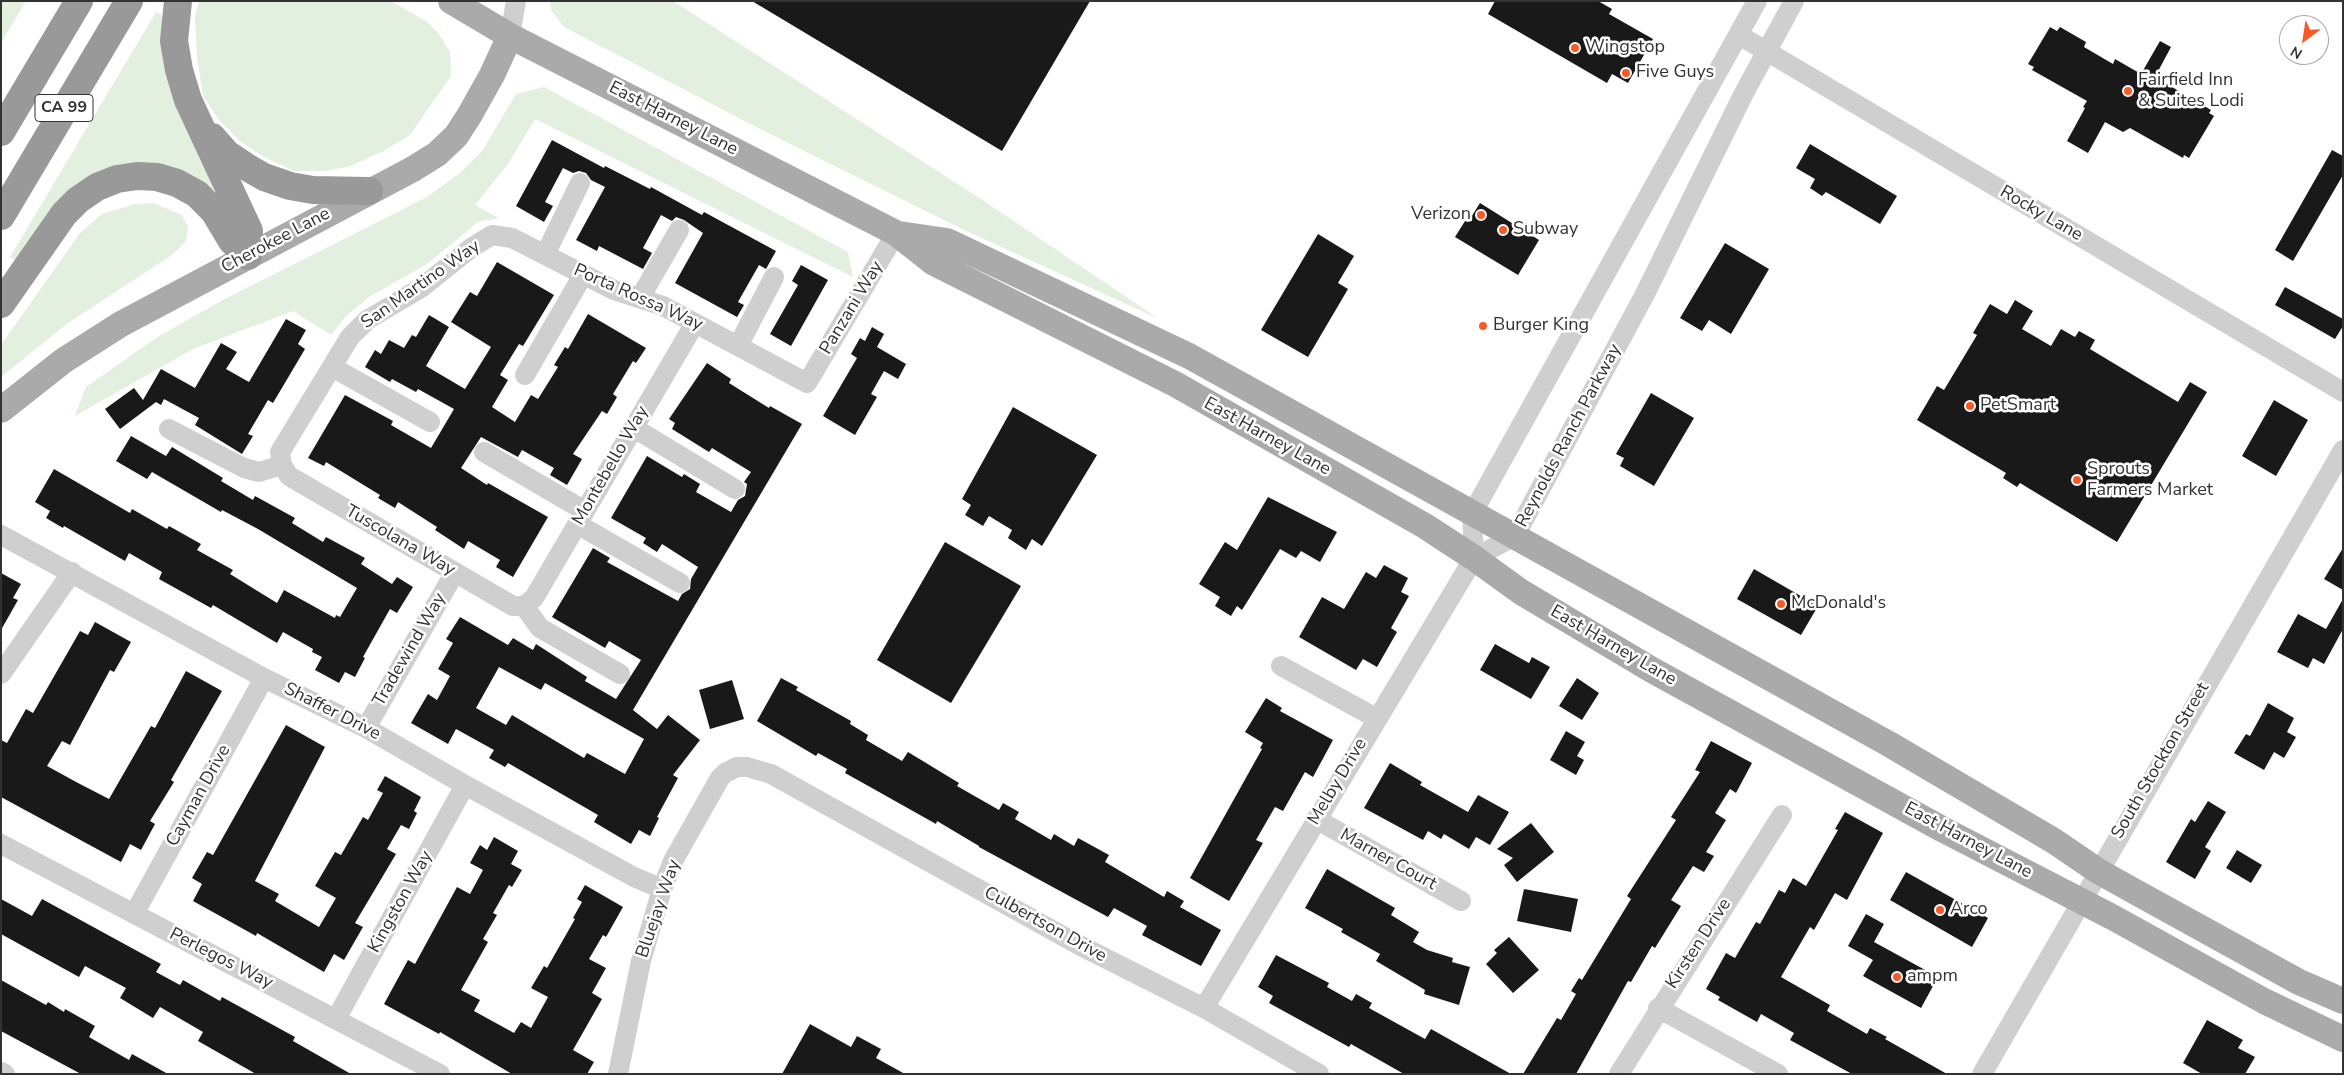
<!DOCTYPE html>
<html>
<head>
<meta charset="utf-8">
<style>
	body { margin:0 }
	#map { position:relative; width:2344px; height:1075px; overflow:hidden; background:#fff; font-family:"Nunito Sans",sans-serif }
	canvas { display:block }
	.frame { position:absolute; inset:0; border:2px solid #323232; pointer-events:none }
	.north { position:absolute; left:2279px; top:15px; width:50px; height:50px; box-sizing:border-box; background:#fff; border:1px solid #adadad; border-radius:50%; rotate:211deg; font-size:14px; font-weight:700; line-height:20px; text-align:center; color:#323232 }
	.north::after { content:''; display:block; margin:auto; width:18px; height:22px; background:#f55a28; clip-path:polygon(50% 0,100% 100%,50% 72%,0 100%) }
</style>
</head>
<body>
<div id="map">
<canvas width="2344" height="1075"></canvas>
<div class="frame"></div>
<div class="north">N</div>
</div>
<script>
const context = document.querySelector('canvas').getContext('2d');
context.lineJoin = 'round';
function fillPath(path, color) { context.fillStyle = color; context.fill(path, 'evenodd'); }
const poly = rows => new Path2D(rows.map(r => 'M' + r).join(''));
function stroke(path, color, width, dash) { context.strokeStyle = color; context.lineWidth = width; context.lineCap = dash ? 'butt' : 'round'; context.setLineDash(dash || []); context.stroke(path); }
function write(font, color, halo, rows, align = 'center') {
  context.font = font + ' "Nunito Sans",sans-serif'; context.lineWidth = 5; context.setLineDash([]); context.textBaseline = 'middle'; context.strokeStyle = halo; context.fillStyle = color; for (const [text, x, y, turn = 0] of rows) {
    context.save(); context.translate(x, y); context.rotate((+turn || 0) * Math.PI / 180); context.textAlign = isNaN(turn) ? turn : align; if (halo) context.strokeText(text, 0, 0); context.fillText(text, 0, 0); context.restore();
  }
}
const green = poly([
	[1,1,26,1,1,43],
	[199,1,391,1,426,21,438,33,450,52,451,76,410,135,382,152,348,167,323,171,294,171,264,157,241,142,219,120,203,96,197,57,195,17],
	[550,1,673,1,981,199,1159,319,962,229,760,129,564,27,551,10],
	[156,12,166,18,218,186,210,191,130,166,20,263,10,257],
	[544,87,848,252,853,277,535,119,508,164,475,205,499,218,478,222,427,264,369,297,346,316,331,335,293,311,193,349,75,416,86,387,156,338,219,302,427,197,460,173,482,151,516,94],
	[153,203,182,215,188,227,186,241,172,255,68,323,1,377,1,345,80,233,102,214,135,204]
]);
const building = poly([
	[752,1,1090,1,1002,151],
	[1495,1,1598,1,1612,9,1609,14,1653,39,1628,83,1612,74,1607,83,1488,14],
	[2050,27,2057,31,2060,27,2086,42,2084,47,2113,64,2115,59,2141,74,2160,41,2171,47,2155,77,2211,110,2209,113,2214,116,2189,158,2184,155,2183,158,2130,128,2123,132,2105,122,2088,153,2067,141,2085,108,2083,107,2087,101,2032,70,2034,67,2028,64],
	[552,140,604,168,605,166,650,189,651,187,702,215,704,212,776,251,766,269,759,265,738,302,744,305,737,317,675,283,703,233,684,220,676,217,672,221,661,215,643,248,652,253,643,269,599,246,597,251,576,240,605,187,591,180,586,173,579,171,573,173,563,168,545,202,553,206,544,222,516,206],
	[1810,144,1897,196,1880,224,1826,192,1822,196,1810,188,1815,179,1796,168],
	[2332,150,2343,156,2343,175,2293,261,2275,250],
	[1480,203,1539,240,1518,275,1455,237,1465,221,1468,222],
	[1318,234,1354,256,1338,283,1348,289,1308,357,1261,330],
	[1725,243,1769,269,1731,334,1709,320,1702,331,1680,318],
	[497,262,554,295,523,346,519,344,500,375,508,380,492,407,515,422,531,395,538,399,558,367,554,365,565,347,568,349,588,314,646,348,636,363,633,361,613,394,617,397,607,414,602,411,573,454,582,459,567,485,550,475,554,468,522,450,518,457,481,437,461,468,487,485,488,483,548,517,513,577,496,567,500,560,468,541,464,549,435,530,437,527,398,502,395,508,378,498,380,495,326,462,324,466,308,458,345,395,393,421,391,425,431,448,454,409,418,389,416,392,392,379,390,382,365,367,375,350,381,354,389,340,404,348,412,335,416,337,429,315,449,327,426,366,465,389,491,347,451,322,470,292,477,296],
	[801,265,828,280,791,346,770,334,798,285,792,281],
	[2285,287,2343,319,2343,326,2335,339,2275,305],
	[2015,300,2033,311,2022,329,2051,346,2061,329,2075,337,2079,331,2095,340,2090,349,2178,402,2190,382,2207,392,2117,542,2020,483,2017,487,2003,478,2006,473,1917,420,1937,386,1944,390,1977,335,1973,333,1990,304,2007,314],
	[286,319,306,330,298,344,305,349,273,403,268,400,248,434,253,436,242,454,195,425,199,418,164,399,161,405,156,402,120,429,105,409,134,388,143,400,161,369,195,388,221,343,237,352,226,369,249,382],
	[872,327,884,334,877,347,906,364,898,379,884,371,871,394,877,397,855,435,823,416,857,358,851,354,860,338,865,341],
	[707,363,731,379,729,383,769,408,770,406,802,424,633,710,657,729,668,715,700,740,673,775,678,778,657,817,659,818,650,836,639,830,631,844,594,822,598,815,508,763,505,767,489,758,494,750,456,729,448,744,411,723,428,694,437,700,450,676,438,669,453,643,446,639,460,617,508,645,513,638,533,650,536,644,587,677,585,681,616,699,641,660,609,641,605,648,552,617,593,548,610,558,607,562,678,601,682,594,690,589,691,579,698,567,662,544,657,552,643,543,646,538,611,518,647,456,682,477,684,474,700,484,696,492,731,512,738,500,745,496,747,484,744,482,751,472,712,448,709,452,672,429,675,423,669,419],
	[499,667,541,690,545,683,644,739,625,774,587,753,584,758,512,715,506,725,476,708],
	[1651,393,1694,418,1654,486,1620,466,1624,458,1616,454],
	[2274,400,2308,420,2276,476,2242,456],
	[1013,407,1097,455,1042,546,1032,539,1026,550,1008,538,1012,530,989,516,983,526,965,515,971,505,962,499],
	[131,436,166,456,172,447,223,478,221,481,253,500,255,496,295,518,292,523,323,542,326,537,365,558,361,564,392,584,397,577,413,587,397,613,390,609,363,657,365,658,355,677,345,672,339,683,315,670,322,657,312,652,313,649,283,632,277,643,213,605,211,608,159,579,162,572,129,553,125,561,64,526,63,528,46,518,50,511,35,502,54,469,130,513,132,509,167,529,169,526,201,544,197,550,233,570,230,574,277,603,284,590,335,618,336,615,340,617,357,588,258,529,222,510,221,512,152,472,147,479,116,461],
	[1268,497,1337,532,1320,562,1301,551,1296,558,1280,549,1242,610,1237,606,1231,616,1215,606,1220,597,1199,584,1225,542,1237,550],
	[945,542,1021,586,951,703,877,660],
	[2343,548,2343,590,2324,579],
	[1384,565,1408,578,1401,592,1409,596,1391,628,1397,632,1377,667,1363,659,1356,670,1299,637,1322,597,1344,609,1366,572,1376,578],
	[1754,569,1818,606,1801,635,1737,599],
	[1,573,21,584,13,598,18,600,1,630],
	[2343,599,2343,629,2324,664,2313,658,2308,668,2277,652,2298,614,2326,629],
	[95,622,131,642,114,672,110,670,70,745,62,741,47,766,78,783,109,799,151,726,155,728,186,671,222,691,171,780,174,782,150,821,155,824,141,850,130,844,121,862,1,797,1,740,7,743,26,709,33,713,80,631,88,635],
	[1495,644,1529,663,1532,657,1550,667,1531,699,1480,670],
	[781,678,798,687,796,690,851,721,850,724,868,735,866,740,902,761,908,752,959,783,957,786,999,810,1003,803,1019,812,1015,819,1051,840,1054,834,1074,846,1078,838,1109,855,1105,862,1164,897,1167,891,1184,901,1180,907,1221,930,1201,966,1142,935,1147,926,1114,908,1108,917,979,847,979,846,937,821,936,824,863,783,845,773,847,769,818,753,816,756,757,721],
	[1577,678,1599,693,1582,720,1559,706],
	[732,680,744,719,710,729,699,690],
	[1266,698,1282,708,1280,711,1333,740,1313,777,1305,772,1283,811,1275,807,1256,840,1263,843,1229,901,1190,878,1262,749,1260,748,1263,743,1245,732],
	[2268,703,2294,718,2287,732,2296,737,2284,758,2274,752,2264,770,2234,753,2246,734,2250,736],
	[286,725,325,747,255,881,279,894,275,901,319,927,336,898,315,886,335,852,341,855,363,817,368,820,383,793,377,790,385,776,421,797,414,811,417,813,409,829,401,825,387,849,396,854,355,923,363,927,344,960,334,954,324,972,257,933,256,936,193,901,202,884,192,878,207,852,213,855],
	[1566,731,1585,742,1577,756,1584,760,1576,775,1550,760],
	[1711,741,1752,763,1736,793,1730,789,1715,813,1726,820,1706,852,1714,856,1704,872,1693,866,1671,900,1681,906,1655,948,1652,946,1631,982,1628,981,1576,1074,1523,1074,1557,1018,1561,1020,1576,994,1571,991,1579,978,1582,980,1631,899,1627,896,1676,820,1671,817,1700,772,1695,770],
	[1390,763,1422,782,1420,785,1468,812,1478,795,1509,812,1490,845,1476,837,1469,849,1444,834,1441,839,1428,831,1423,840,1364,808],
	[2208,801,2226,812,2205,847,2211,851,2195,879,2166,862,2191,819,2195,822],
	[1845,812,1883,833,1847,900,1835,893,1814,930,1810,927,1781,977,1830,1005,1827,1011,1867,1034,1870,1028,1887,1037,1885,1039,1947,1074,1852,1074,1790,1040,1794,1033,1761,1014,1757,1022,1718,1000,1720,997,1706,989,1726,953,1735,958,1756,922,1760,924,1779,890,1785,893,1793,878,1806,886,1838,830,1835,829],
	[1531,823,1554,852,1517,882,1504,865,1513,858,1497,849],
	[494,837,518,851,511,864,522,870,512,887,509,885,493,913,497,915,483,939,488,942,461,990,480,1000,474,1011,514,1033,521,1022,531,1028,548,997,531,988,544,966,547,968,575,919,573,918,582,902,577,899,585,885,623,907,606,937,603,935,589,959,606,968,592,993,602,999,573,1050,594,1062,587,1074,512,1074,440,1032,439,1034,384,1004,408,960,415,964,457,887,470,894,483,870,470,863,480,845,487,850],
	[2237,850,2262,865,2251,883,2226,868],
	[1327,869,1395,908,1391,915,1419,932,1413,942,1427,950,1453,958,1452,962,1470,967,1459,1005,1424,994,1425,990,1376,961,1380,954,1341,932,1343,929,1305,908],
	[1906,872,1988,918,1972,947,1890,900],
	[1524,889,1578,899,1571,932,1517,921],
	[1,899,32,916,42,899,161,964,156,972,180,985,183,980,220,1001,222,997,295,1037,293,1041,351,1074,256,1074,198,1041,203,1032,160,1007,153,1018,120,998,126,988,85,966,79,977,1,934],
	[1866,914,1884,924,1874,942,1938,977,1921,1008,1863,976,1873,960,1848,946],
	[1509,937,1539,970,1513,993,1486,964,1497,953,1494,950],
	[1276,955,1329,983,1327,987,1352,1001,1356,994,1372,1003,1369,1008,1425,1039,1431,1029,1511,1074,1404,1074,1351,1044,1349,1047,1269,1003,1273,996,1258,987],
	[1,980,46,1005,48,1002,64,1012,65,1009,95,1026,89,1037,129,1060,132,1054,168,1074,81,1074,1,1031],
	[2207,1020,2243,1040,2238,1048,2255,1057,2245,1074,2202,1074,2183,1063],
	[810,1024,851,1047,857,1036,881,1049,876,1058,905,1074,782,1074]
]);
const minor = poly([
	[1739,35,2343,392],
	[510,36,516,1],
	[545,255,580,183],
	[640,298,679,230],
	[738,346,774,277],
	[332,367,430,422],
	[525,375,583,275],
	[634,428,735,489],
	[169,429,244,468,259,472,282,465],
	[484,452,585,511],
	[577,524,680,583],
	[1,535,264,678,366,728,465,785,634,877,662,889],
	[1474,558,1515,536,1645,294,1743,95,1794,1],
	[1474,558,1472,514,1757,1],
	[524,606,513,606,289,476,282,465,280,452,350,337,367,320,421,288,471,248,492,235,512,238,614,290,663,306,807,383,896,233],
	[524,606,534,598,695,323],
	[524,606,540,628,620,674],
	[1281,666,1376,718],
	[1,674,72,572],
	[366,728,455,572],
	[1316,819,1461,901],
	[1,844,440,1074],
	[134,914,264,678],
	[1204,1008,1474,558],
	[1658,1008,1778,1074],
	[336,1019,465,785],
	[1,1072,5,1074],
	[618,1074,641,961,662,889,673,861,720,778,725,773,737,767,747,767,771,774,1079,945,1204,1008,1319,1074],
	[1619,1074,1782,815],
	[1982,1074,2343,450]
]);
const major = poly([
	[451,1,510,36,896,233,934,263,1175,384,1425,526,1474,558,1521,592,1652,670,1942,829,2114,918,2264,1001,2343,1039],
	[899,234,947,241,1189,356,1889,744,2054,841,2098,871,2132,890,2299,982,2343,1001],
	[1,410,63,361,121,324,413,169,437,154,456,136,469,116,492,75,510,36]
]);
const highway = poly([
	[178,1,174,41,179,70,188,100,249,231,248,256],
	[1,132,79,1],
	[212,137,227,154,245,166,264,177,290,186,313,190,369,191],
	[1,216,129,1],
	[1,304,64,214,78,200,97,187,117,179,137,176,157,177,177,183,197,194,214,211,232,241,248,256]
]);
const markers = [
	[1575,48,5,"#f55a28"],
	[1626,73,5,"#f55a28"],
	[2128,91,5,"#f55a28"],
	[1481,215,5,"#f55a28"],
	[1503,230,5,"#f55a28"],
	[1483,326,5,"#f55a28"],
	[1970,406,5,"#f55a28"],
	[2077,480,5,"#f55a28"],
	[1781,604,5,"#f55a28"],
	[1940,910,5,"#f55a28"],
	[1897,977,5,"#f55a28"]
];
const shields = [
	[64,108,58]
];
const shieldNames = [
	["CA 99",64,108]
];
const poiNames = [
	["Wingstop",1585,48],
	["Five Guys",1636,73],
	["Fairfield Inn",2138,81],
	["& Suites Lodi",2138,102],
	["Verizon",1471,215,"right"],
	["Subway",1513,230],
	["Burger King",1493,326],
	["PetSmart",1980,406],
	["Sprouts",2087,470],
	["Farmers Market",2087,491],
	["McDonald's",1791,604],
	["Arco",1950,910],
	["ampm",1907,977]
];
const streetNames = [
	["East Harney Lane",673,119,27],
	["Rocky Lane",2041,214,30],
	["Cherokee Lane",276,241,-28],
	["San Martino Way",421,285,-35],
	["Porta Rossa Way",638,298,24],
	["Panzani Way",852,308,-59],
	["Reynolds Ranch Parkway",1569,436,-62],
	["East Harney Lane",1267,437,29],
	["Montebello Way",611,466,-60],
	["Tuscolana Way",400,541,30],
	["East Harney Lane",1613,646,30],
	["Tradewind Way",410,650,-60],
	["Shaffer Drive",332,712,27],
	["South Stockton Street",2161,761,-60],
	["Melby Drive",1338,782,-59],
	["Cayman Drive",199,796,-61],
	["East Harney Lane",1968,841,28],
	["Marner Court",1388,860,29],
	["Kingston Way",401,902,-61],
	["Bluejay Way",659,909,-71],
	["Culbertson Drive",1045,925,29],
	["Kirsten Drive",1699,944,-57],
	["Perlegos Way",221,959,27]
];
fillPath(green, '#e3efdf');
fillPath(building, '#191919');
stroke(minor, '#cfcfcf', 20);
stroke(major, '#aaa', 26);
stroke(highway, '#999', 28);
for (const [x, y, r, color] of markers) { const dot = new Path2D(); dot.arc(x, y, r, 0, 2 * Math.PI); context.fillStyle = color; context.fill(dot); stroke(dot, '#fff', 2); }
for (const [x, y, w] of shields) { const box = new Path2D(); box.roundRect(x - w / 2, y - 13.5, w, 27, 4); context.fillStyle = '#fff'; context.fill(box); stroke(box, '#323232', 1); }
write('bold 16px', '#323232', null, shieldNames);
write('18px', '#323232', '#fff', poiNames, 'left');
write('18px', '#323232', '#fff', streetNames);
</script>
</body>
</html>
